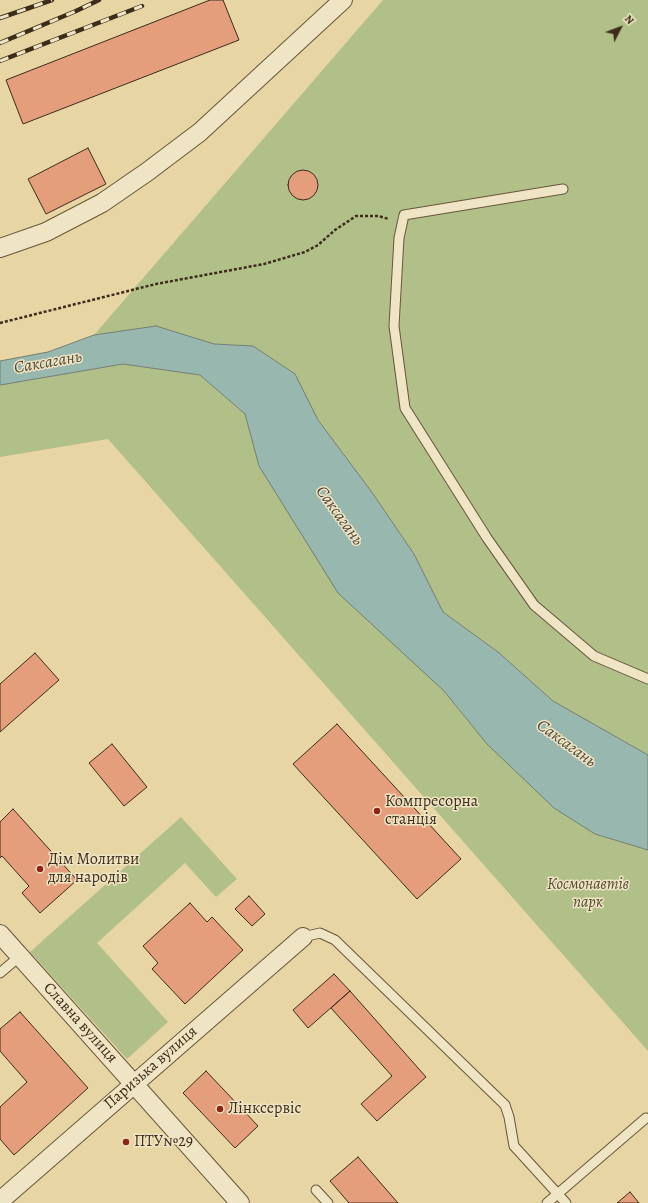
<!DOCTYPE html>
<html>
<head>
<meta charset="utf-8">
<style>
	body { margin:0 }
	#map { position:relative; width:648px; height:1203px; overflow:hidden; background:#e7d6a3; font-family:Alegreya,serif }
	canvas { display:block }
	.north { position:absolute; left:600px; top:8px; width:40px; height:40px; -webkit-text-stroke:3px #efe4c3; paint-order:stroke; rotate:48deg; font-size:11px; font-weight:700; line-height:16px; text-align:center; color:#3c2c1a }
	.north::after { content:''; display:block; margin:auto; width:14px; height:18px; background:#3c2c1a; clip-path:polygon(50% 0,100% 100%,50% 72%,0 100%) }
</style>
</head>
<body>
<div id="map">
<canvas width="648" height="1203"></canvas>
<div class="north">N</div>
</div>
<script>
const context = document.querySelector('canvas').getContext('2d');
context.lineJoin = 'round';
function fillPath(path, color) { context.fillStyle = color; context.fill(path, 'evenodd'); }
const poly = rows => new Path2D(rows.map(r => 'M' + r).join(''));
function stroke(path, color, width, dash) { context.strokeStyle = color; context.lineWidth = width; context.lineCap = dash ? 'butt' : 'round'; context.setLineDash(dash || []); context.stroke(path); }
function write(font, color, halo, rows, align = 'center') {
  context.font = font + ' Alegreya,serif'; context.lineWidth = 3; context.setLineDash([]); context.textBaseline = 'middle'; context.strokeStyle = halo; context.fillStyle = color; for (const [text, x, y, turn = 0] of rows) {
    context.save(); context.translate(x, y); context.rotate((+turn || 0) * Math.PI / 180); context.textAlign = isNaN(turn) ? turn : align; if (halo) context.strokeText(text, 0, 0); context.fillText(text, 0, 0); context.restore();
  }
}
const green = poly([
	[383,0,648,0,648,755,553,701,498,652,443,612,414,554,371,491,318,420,295,374,253,346,214,344,156,326,94,335],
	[123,364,200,375,245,414,259,466,487,744,595,834,648,850,648,1051,108,439,0,457,0,385],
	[181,817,237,879,216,897,185,863,97,943,168,1022,127,1059,30,952]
]);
const water = poly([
	[156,326,214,344,253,346,295,374,318,420,371,491,414,554,443,612,498,652,553,701,648,755,648,850,595,834,554,808,487,744,444,691,338,593,259,466,245,414,200,375,123,364,0,385,0,361,48,352,94,335,156,326]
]);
const building = poly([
	[210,0,223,0,239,40,23,124,6,80,210,0],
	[88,148,106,184,46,214,28,179,88,148],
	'288 185a15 15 0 1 1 30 0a15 15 0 1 1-30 0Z',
	[35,653,59,680,0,732,0,684,35,653],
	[337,724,461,859,417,899,293,764,337,724],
	[112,744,147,787,124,806,89,763,112,744],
	[13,809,77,880,40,913,22,893,29,886,2,856,0,858,0,822,13,809],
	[249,896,265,914,252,926,235,909,249,896],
	[190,903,207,922,212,917,243,950,185,1004,152,969,158,963,143,946,190,903],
	[334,974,350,991,308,1028,293,1010,334,974],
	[350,991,426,1077,377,1121,361,1104,392,1076,331,1008,350,991],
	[20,1012,88,1088,14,1155,0,1139,0,1107,27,1082,0,1051,0,1029,20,1012],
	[206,1071,258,1126,235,1148,183,1093,206,1071],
	[358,1157,398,1203,349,1203,330,1181,358,1157],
	[630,1192,639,1203,617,1203,630,1192]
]);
const path = poly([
	[0,323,156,284,264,264,305,252,318,245,335,230,356,216,378,216,389,219]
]);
const service = poly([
	[563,189,404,215,399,238,394,326,405,408,487,538,534,605,594,656,648,679],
	[303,937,320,933,335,940,505,1105,509,1117,514,1146,566,1203],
	[0,973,20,956],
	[316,1190,328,1203],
	[547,1203,646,1118]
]);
const minor = poly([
	[0,248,46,232,102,203,147,172,200,132,343,0],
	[0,934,240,1203],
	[0,1201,303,937]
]);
const rail = poly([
	[0,18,52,0],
	[0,43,76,11,99,0],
	[0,61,142,6]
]);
const markers = [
	[377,811,4,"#8f2418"],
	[40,869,4,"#8f2418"],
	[220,1109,4,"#8f2418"],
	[126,1142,4,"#8f2418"]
];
const poiNames = [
	["Компресорна",385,802],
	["станція",385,820],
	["Дім Молитви",48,860],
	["для народів",48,878],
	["Лінксервіс",228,1109],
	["ПТУ№29",134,1142]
];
const parkNames = [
	["Космонавтів",588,885],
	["парк",588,903]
];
const streetNames = [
	["Славна вулиця",80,1023,48],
	["Паризька вулиця",151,1068,-41]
];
const waterNames = [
	["Саксагань",48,363,-10],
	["Саксагань",339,516,54],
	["Саксагань",566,744,36]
];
fillPath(green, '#b1bf89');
fillPath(water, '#98b7ae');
stroke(water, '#737f73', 1);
fillPath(building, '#e49e7c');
stroke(building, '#3c2c1a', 1);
stroke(service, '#67563c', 11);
stroke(minor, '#67563c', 20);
stroke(path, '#3c2c1a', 2.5, [3, 2]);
stroke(service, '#efe4c3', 9);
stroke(minor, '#efe4c3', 18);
stroke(rail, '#3c2c1a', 4.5);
stroke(rail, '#efe4c3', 3, [9]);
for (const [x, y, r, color] of markers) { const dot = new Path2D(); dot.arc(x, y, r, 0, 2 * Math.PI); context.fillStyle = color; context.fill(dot); stroke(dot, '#efe4c3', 1.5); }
write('16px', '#3c2c1a', '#efe4c3', poiNames, 'left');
write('italic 16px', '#534930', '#efe4c3', parkNames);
write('16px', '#3c2c1a', '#efe4c3', streetNames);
write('italic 17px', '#4e4838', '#efe4c3', waterNames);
</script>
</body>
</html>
